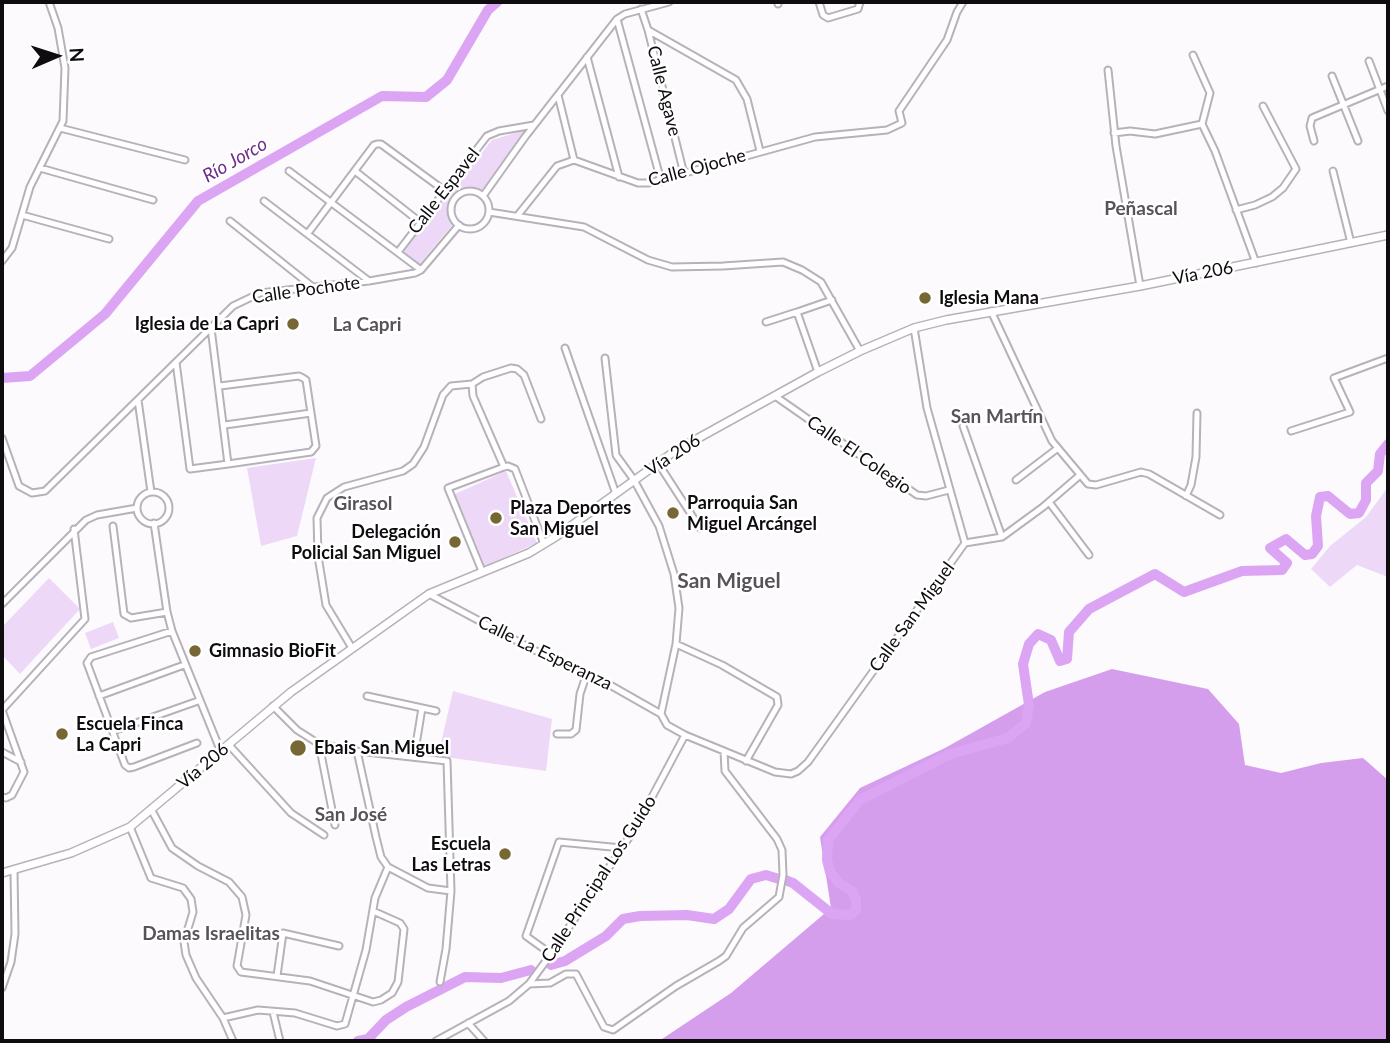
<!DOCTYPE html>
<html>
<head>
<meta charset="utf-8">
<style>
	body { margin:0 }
	#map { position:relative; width:1390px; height:1043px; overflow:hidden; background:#fdfafe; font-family:Lato,sans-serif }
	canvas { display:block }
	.frame { position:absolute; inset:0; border:4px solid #0e0c0e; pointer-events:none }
	.north { position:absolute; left:21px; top:21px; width:70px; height:70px; -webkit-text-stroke:5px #fff; paint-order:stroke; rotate:87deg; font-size:19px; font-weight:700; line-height:28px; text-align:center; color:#0e0c0e }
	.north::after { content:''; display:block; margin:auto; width:24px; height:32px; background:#0e0c0e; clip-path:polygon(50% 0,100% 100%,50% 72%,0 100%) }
</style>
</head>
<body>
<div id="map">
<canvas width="1390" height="1043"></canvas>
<div class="frame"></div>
<div class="north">N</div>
</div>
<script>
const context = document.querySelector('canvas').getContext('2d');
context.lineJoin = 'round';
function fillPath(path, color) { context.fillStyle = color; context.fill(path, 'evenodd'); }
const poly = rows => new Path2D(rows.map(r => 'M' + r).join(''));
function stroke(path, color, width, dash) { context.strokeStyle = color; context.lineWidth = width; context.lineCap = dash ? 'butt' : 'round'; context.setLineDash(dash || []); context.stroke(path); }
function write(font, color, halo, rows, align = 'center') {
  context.font = font + ' Lato,sans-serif'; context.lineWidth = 5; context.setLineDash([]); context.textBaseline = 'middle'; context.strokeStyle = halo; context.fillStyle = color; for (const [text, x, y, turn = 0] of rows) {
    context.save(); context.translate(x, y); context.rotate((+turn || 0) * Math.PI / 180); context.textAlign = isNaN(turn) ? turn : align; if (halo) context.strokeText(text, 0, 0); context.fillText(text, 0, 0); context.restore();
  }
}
const green = poly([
	[525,130,481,191,472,188,456,192,449,206,453,224,418,266,402,253,492,140],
	[316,458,297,536,261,546,247,468],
	[506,471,537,543,485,566,455,494],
	[1388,487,1388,577,1357,565,1330,587,1311,569,1330,546,1366,517],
	[49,578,80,609,20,674,2,655,2,627],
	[113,622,119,638,91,649,85,633],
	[453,691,552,719,546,771,438,756]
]);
const forest = poly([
	[1112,669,1208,689,1239,724,1245,765,1281,773,1321,763,1363,758,1388,780,1388,1041,659,1041,731,993,831,908,820,837,860,788,945,748,1045,692]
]);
const river = poly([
	[2,378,30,376,105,314,198,201,382,96,426,97,447,80,488,10,497,2],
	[785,880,793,883,832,914,850,915,856,910,856,899,852,891,839,883,830,872,827,860,828,840,860,800,950,754,1008,738,1026,723,1029,705,1023,664,1029,644,1038,634,1051,640,1060,661,1067,659,1069,632,1089,609,1155,574,1184,592,1242,571,1282,570,1287,563,1270,548,1286,539,1305,555,1312,554,1318,546,1316,516,1320,497,1328,496,1350,514,1359,513,1366,500,1366,483,1378,471,1380,454,1388,444],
	[551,965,565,961,606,936,623,919,640,916,687,915,714,919,729,909,751,879,766,875,779,879],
	[358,1041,368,1039,386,1020,406,1007,465,977,501,978,531,970]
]);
const street = poly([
	[778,2,778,4],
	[819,2,823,15,828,18,858,9,860,2],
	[641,9,648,30,684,174],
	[617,19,661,181],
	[648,30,736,80,747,99,760,151],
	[1193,55,1210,93,1202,124,1215,151,1256,263],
	[587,57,619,177],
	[1369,61,1388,111],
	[1108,70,1116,146,1140,286],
	[1332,76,1358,141],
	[558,95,574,160],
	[60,128,185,160],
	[1114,133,1130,131,1155,134,1202,124],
	[1314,141,1310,126,1312,118,1388,86],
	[40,168,153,200],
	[289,171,421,270],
	[355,171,420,222],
	[1333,171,1351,243],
	'451 210a19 19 0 1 1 38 0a19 19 0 1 1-38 0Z',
	[483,196,525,137,617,19,625,14,669,2],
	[264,201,369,281],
	[1236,210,1255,205,1272,197,1283,188,1296,169,1263,106],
	[489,212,584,227,648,260,672,267,723,266,783,262,802,270,821,282,860,351],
	[22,215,109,239],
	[518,215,557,166,574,160,638,183,649,183,815,137,887,130,902,123,899,111,947,40,957,12,963,2],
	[230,221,314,288],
	[308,233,374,145,377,144,381,144,445,191],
	[398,252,487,136,499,131,534,125],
	[2,261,12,248,30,187,63,121,65,68,58,28,49,2],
	[991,311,1052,441,1088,484,1096,485,1141,472,1149,474,1220,515],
	[766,322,797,312],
	[565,348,616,494],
	[605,358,616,455,634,480,659,526,674,574,679,608,676,644,661,714,667,725,685,735,775,772,791,774,798,771,808,762,965,543,927,408,914,328],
	[176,362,190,469,228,464,211,328],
	[818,372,797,312,832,300],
	[472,384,473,396,504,467,508,466,515,469,544,544],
	[220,386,299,376,303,378,306,380,316,446,311,452,228,464],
	[775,396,917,495,926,496,949,490],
	[138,400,151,492],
	[225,425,311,413],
	[963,426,1002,537],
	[1291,431,1350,412,1334,378,1388,358],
	[2,438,19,486,32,493,45,491,233,306,260,293,369,281,415,273,421,270,459,225],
	[658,463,700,528],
	[1016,480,1058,448],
	'137 508a16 16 0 1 1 32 0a16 16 0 1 1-32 0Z',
	[1186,496,1191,485,1196,457,1197,413],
	[1049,502,1089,555],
	[154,523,167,612,172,631,221,752],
	[113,526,124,614,131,618,167,612],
	[965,543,1002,537,1043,507,1079,476],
	[482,571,448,488,504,467],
	[429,594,534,650,603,681,661,714],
	[2,604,86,520,97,515,137,508],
	[172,631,91,657,87,663,125,765,129,768,134,767,197,743],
	[676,644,722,665,777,697,778,705,746,761],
	[352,648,326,605,318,556,317,518,327,498,344,487,403,471,413,464,424,447,443,395,451,386,472,384,483,377,511,368,517,369,524,375,541,419],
	[99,696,184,665],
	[367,696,436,711],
	[273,706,297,730,319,744,357,751,447,761,451,891,446,949,440,982],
	[2,710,85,619,74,529],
	[2,710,24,772,12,795,6,798,2,797],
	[113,731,198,701],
	[557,734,571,734,576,730,580,694,587,673],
	[319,744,335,825],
	[229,745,291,813,324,835],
	[357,751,376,837,381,857,388,867],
	[2,752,21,762],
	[414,757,422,708],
	[151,809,172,848,198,866,229,882,242,897,246,915,237,966,241,972,310,981,373,1002,381,1000,392,993,398,982,404,929,400,923,373,911],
	[130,827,151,878,183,888,191,899,193,912,184,942,186,955,196,978,223,1018,233,1041],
	[388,867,428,888,451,891],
	[551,954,526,936,559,842,622,848],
	[277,976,283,933,339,946],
	[529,984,550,983,566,974,576,974,604,1027,613,1030,676,986,719,961,726,956,743,928,779,897,783,875,782,850,777,839,725,771,724,751],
	[2,988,11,962,15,934,14,871],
	[273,1012,280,1041],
	[223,1018,258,1010,295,1013,337,1026,345,1024,366,950,375,898,388,867],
	[468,1023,484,1041],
	[436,1041,509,1001,529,984,551,954,636,827,685,735]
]);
const secondary = poly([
	[2,873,71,853,130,827,291,692,429,594,529,553,557,536,675,451,818,372,860,351,914,328,946,320,1140,286,1388,235]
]);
const markers = [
	[925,298,7,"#776735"],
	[293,324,7,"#776735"],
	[673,513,7,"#776735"],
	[496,518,7,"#776735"],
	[455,542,7,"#776735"],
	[195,651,7,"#776735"],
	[62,734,7,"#776735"],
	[298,748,9,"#776735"],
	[505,854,7,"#776735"]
];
const streetNames = [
	["Calle Agave",664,91,76],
	["Calle Ojoche",697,168,-15],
	["Calle Espavel",444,191,-52],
	["Vía 206",1203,273,-11],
	["Calle Pochote",306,290,-8],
	["Vía 206",673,455,-33],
	["Calle El Colegio",859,455,35],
	["Calle San Miguel",912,617,-54],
	["Calle La Esperanza",545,653,26],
	["Vía 206",203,766,-40],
	["Calle Principal Los Guido",599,879,-57]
];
const poiNames = [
	["Iglesia Mana",939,298],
	["Iglesia de La Capri",279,324,"right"],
	["Parroquia San",687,503],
	["Miguel Arcángel",687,524],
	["Plaza Deportes",510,508],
	["San Miguel",510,529],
	["Delegación",441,532,"right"],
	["Policial San Miguel",441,553,"right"],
	["Gimnasio BioFit",209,651],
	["Escuela Finca",76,724],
	["La Capri",76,745],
	["Ebais San Miguel",314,748],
	["Escuela",491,844,"right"],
	["Las Letras",491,865,"right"]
];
const waterNames = [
	["Río Jorco",235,160,-30]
];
const neighbourhoodNames = [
	["Peñascal",1141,209],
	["La Capri",367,325],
	["San Martín",997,417],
	["Girasol",363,504],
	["San José",351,815],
	["Damas Israelitas",211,934]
];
const quarterNames = [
	["San Miguel",729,581]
];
fillPath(green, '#eed8f8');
fillPath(forest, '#d59eec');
stroke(river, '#dca5f4', 10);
stroke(street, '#b7b2ba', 9);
stroke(secondary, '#b7b2ba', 10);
stroke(street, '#fff', 5);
stroke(secondary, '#fff', 7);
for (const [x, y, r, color] of markers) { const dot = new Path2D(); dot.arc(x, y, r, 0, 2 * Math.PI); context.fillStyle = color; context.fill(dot); stroke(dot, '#fff', 2.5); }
write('18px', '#0e0c0e', '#fff', streetNames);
write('bold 18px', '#0e0c0e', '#fff', poiNames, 'left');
write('italic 19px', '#6f2d88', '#fff', waterNames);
write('bold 19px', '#58535a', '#fff', neighbourhoodNames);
write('bold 21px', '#58535a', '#fff', quarterNames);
</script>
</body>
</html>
